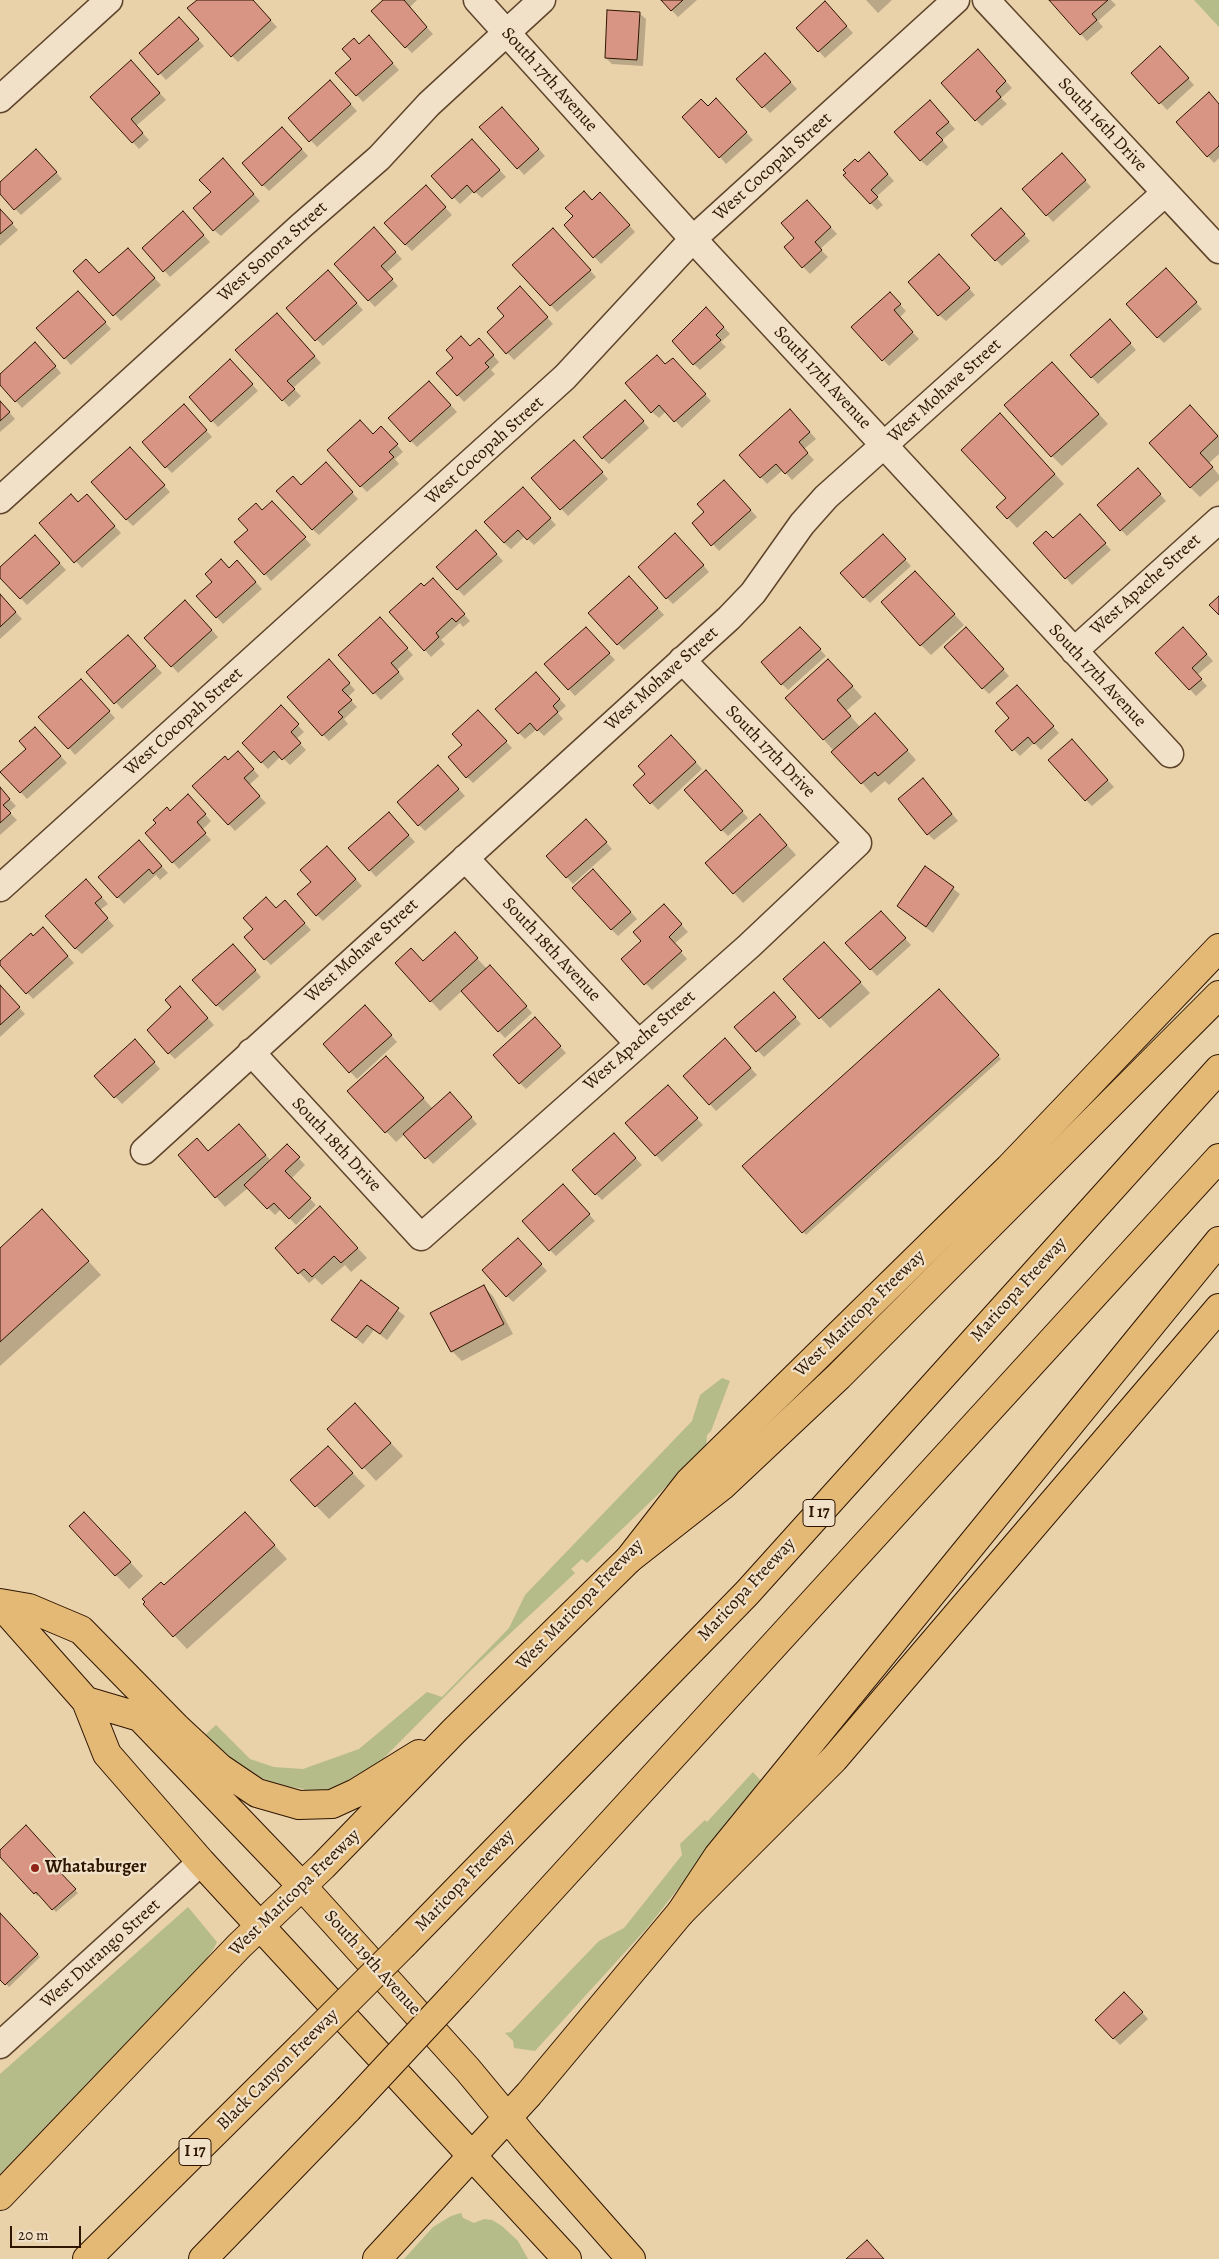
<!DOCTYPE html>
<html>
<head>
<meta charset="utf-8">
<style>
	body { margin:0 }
	#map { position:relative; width:1219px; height:2259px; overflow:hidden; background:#e9d1aa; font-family:Alegreya,serif }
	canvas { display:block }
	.scale { position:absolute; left:10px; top:2226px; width:71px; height:22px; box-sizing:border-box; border:2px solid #2e1500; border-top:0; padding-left:6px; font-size:15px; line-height:18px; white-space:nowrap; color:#2e1500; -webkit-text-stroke:4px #f1e1c8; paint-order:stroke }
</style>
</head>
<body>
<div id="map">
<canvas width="1219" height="2259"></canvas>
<div class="scale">20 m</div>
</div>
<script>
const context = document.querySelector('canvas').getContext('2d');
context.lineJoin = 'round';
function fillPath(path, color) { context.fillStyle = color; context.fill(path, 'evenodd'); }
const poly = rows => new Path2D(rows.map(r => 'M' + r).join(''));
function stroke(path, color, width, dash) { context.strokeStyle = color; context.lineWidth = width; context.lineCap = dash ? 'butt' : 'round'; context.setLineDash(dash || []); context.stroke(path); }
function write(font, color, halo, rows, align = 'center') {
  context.font = font + ' Alegreya,serif'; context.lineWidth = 4.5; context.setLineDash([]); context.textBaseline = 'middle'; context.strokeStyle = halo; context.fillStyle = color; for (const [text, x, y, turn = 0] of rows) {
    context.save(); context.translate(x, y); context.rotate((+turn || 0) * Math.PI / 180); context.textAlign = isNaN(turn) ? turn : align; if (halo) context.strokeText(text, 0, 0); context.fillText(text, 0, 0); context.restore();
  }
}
const green = poly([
	[1194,0,1219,0,1219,27],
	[722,1378,730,1381,711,1431,707,1435,706,1448,587,1563,582,1559,571,1569,575,1573,471,1670,369,1773,329,1792,307,1794,304,1789,278,1785,247,1772,205,1735,216,1725,250,1759,274,1767,303,1769,359,1749,427,1692,442,1697,509,1628,525,1595,692,1421,700,1395],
	[753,1772,762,1782,647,1928,535,2051,514,2048,513,2041,505,2033,511,2032,599,1941,624,1928,682,1855,680,1844,705,1820,707,1822],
	[188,1907,217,1942,214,1948,204,1962,0,2174,0,2074],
	[461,2213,463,2218,474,2223,484,2219,492,2220,502,2226,518,2241,528,2259,404,2259,433,2227,451,2216]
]);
const shadow = poly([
	[198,0,252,0,277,27,238,62,232,56],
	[385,0,417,0,409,8,433,34,412,53,406,47],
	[662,0,697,0,678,17],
	[866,0,892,0,878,13],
	[1050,0,1111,0,1116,5,1098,21,1103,27,1087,41],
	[831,9,853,33,825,58,798,28],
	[639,13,646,19,643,66,612,64,606,58],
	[185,25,204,46,166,80,141,53],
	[375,43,399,70,363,102,337,73,353,59,359,46],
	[1166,54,1194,85,1167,110,1133,73],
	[984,57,1012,88,1001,98,1007,104,982,126,976,120],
	[771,61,797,89,770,113,738,79],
	[137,68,166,100,136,126,149,140,139,149,92,97],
	[336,88,357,111,317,147,290,118],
	[1219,105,1219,158,1214,163,1177,122],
	[723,106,753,140,726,164,720,157,708,107],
	[936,108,955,129,942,140,948,147,927,166,920,160],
	[508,115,545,156,524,175,518,168],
	[289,135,308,156,269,191,263,185],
	[479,147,506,177,482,198,474,191,460,204,433,176],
	[43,157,62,179,21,215,0,193,0,184],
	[875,160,894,181,876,197,883,205,877,210,845,175,858,164],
	[1068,161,1091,187,1053,222,1024,189],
	[229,166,260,201,221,236,214,230,212,192],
	[432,193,452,215,412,251,405,244],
	[606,200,635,232,601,264,565,225,592,201],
	[813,208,837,234,820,249,828,257,810,274,785,248,796,238],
	[0,210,18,230,0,246],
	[1008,216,1030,241,1002,266,996,260],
	[189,219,210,242,170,277,144,248],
	[380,235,402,259,386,273,398,286,375,307,335,264],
	[559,236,596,277,557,312,514,265],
	[134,256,161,285,121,321,75,271,100,275],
	[945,262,975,295,946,321,939,315],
	[1172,276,1202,309,1164,343,1158,337],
	[334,278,363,310,323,346,288,308],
	[527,295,553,324,514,360,488,332],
	[84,299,111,329,71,365,38,328],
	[896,300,906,311,899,318,919,339,889,366,853,327],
	[713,315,730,334,721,342,726,347,700,370,694,364],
	[283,321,321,363,293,388,301,396,289,407,283,400],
	[1116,327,1136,350,1098,384,1072,355],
	[485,346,499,362,491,370,495,374,464,402,438,373,471,347],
	[41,350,61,373,22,408,0,383,0,376],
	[666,366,679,366,711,401,682,428,666,411,659,418,652,412],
	[237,367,258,391,218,427,190,397],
	[1062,373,1108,424,1062,466,1052,456],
	[436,389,457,412,417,447,411,441],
	[0,402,15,419,0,432],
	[631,408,649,428,609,464,603,458],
	[190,412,212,437,172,473,166,467],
	[1200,416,1219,437,1219,454,1209,463,1219,475,1219,480,1200,497,1190,487],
	[797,417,816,439,804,449,814,460,792,480,783,470,767,484,741,455],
	[1010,425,1064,484,1017,528,997,507,1007,498],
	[388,434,403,452,395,459,399,464,367,492,361,486,373,435],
	[580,448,608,479,568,516,533,478],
	[136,455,170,492,133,526,127,520],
	[332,470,358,499,319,535,312,529,301,487],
	[1144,476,1166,501,1127,536,1121,530],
	[731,488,757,517,719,551,694,523],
	[529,495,556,525,534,545,525,536,511,549,504,543],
	[93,503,121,533,82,568,41,523,78,504],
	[279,509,311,545,271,581,265,574,250,530,262,511],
	[1086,522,1111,550,1072,585,1066,578,1053,540],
	[482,538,503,561,464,596,437,567],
	[682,541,709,572,673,604,667,598],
	[889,542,911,566,870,603,864,597],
	[41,543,66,570,27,605,0,576,0,568],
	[243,568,262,589,223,624,198,596,229,569],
	[925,582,964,625,931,655,921,645],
	[636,584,664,615,624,650,618,644],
	[439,586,470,621,463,627,460,623,441,640,445,644,431,657,425,650,424,588],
	[0,595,22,619,0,639],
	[192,608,218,637,178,673,172,666],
	[386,625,413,655,397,670,404,679,381,700,339,655],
	[592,635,615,660,575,696,546,664],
	[807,635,826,656,788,690,782,684],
	[972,635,1009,676,989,694,983,688],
	[1190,635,1213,661,1197,675,1207,686,1196,696,1157,653],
	[134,643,162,673,122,709,88,673],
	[335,667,355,690,348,697,357,707,344,719,348,724,329,741,323,735],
	[838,670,862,697,846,711,860,727,884,724,916,760,889,785,885,781,871,793,787,698],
	[542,680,566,706,558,713,563,719,544,736,537,729,525,739,519,733],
	[87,687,115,718,75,755,69,748],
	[1023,693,1059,733,1041,750,1034,743,1020,756,996,731,1011,718],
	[281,707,304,732,296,739,306,750,290,765,281,756,268,769,243,743],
	[484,718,512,748,473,783,467,777,464,745],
	[41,735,67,763,27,799,2,772],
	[678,743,702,769,658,810,635,785],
	[1078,747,1114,787,1092,806,1086,800],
	[244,759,259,776,249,785,266,803,235,831,194,786,228,761],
	[444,773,465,796,425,831,419,825],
	[712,778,748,818,728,836,722,830],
	[929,786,958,821,934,840,928,834],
	[0,789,16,806,9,812,17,820,0,835],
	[194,802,211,821,202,830,211,840,179,869,147,833,170,812],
	[395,820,415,842,376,877,350,848],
	[770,826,796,855,743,903,734,893],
	[593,827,612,849,573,884,548,856],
	[145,848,168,873,160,880,156,875,124,904,118,897],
	[333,854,362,886,323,921,317,915,312,882],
	[926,868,960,894,933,933,898,906],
	[600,877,637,919,618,936,611,929],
	[93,887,108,904,100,910,114,926,82,954,75,948],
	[291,908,311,930,271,965,265,959,276,910],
	[670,912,688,932,674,944,687,959,652,990,623,959],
	[887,919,911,945,877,976,847,943],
	[49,935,74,963,33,999,0,963,33,937],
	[464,944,487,969,497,973,532,1013,505,1038,462,991,440,1011,431,1001,423,962],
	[239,952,261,977,223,1011,217,1005],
	[834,953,870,993,830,1028,785,979],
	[0,986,25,1014,0,1037],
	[939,991,1001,1059,806,1235,744,1166],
	[186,994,214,1025,175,1059,169,1053],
	[780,1000,801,1024,764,1057,736,1028],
	[371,1013,397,1042,357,1079,324,1044],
	[541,1026,566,1053,526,1089,520,1083],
	[731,1046,757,1075,716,1111,685,1076],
	[141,1047,160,1069,122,1104,96,1076],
	[386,1057,433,1109,456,1100,477,1124,433,1164,405,1134,396,1142,349,1091],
	[674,1093,703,1125,662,1162,627,1123],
	[239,1125,271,1161,287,1146,305,1165,291,1179,316,1205,296,1225,281,1209,275,1215,248,1188,225,1207,179,1155,208,1152],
	[620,1141,642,1165,602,1200,596,1194],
	[569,1192,595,1221,556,1256,550,1250],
	[330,1218,367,1258,351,1272,345,1265,322,1285,315,1278,309,1283,276,1248],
	[55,1224,101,1275,0,1366,0,1249],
	[524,1246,547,1271,513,1302,507,1296],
	[361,1282,405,1316,387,1340,374,1330,363,1344,333,1320],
	[483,1286,493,1296,513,1334,462,1361,452,1351],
	[368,1418,403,1456,376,1481,329,1429],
	[328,1447,365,1486,329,1519,292,1481],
	[70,1526,97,1526,143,1576,129,1589],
	[258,1527,287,1559,187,1649,145,1604,164,1587],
	[26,1827,65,1869,60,1874,78,1893,56,1912,40,1894,37,1896,35,1893,0,1855,0,1851],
	[0,1914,40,1957,9,1987,0,1978],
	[1131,2000,1148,2019,1120,2045,1096,2020]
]);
const building = poly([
	[197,0,253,0,271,20,231,57,187,8,197,0],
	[383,0,404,0,427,27,405,48,371,11,383,0],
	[661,0,683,0,671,11,661,0],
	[1049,0,1108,0,1092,14,1097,20,1080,35,1049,0],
	[825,1,847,26,818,52,796,28,825,1],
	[607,10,640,12,637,60,605,58,607,10],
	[179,17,199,39,158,75,139,53,179,17],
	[369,35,393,63,356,96,335,73,351,59,342,49,354,38,359,44,369,35],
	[1160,46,1189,78,1159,104,1131,73,1160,46],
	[978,49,1006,81,996,91,1001,97,975,121,941,83,978,49],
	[765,53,791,82,762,108,736,79,765,53],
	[131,60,160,93,131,119,143,133,132,143,90,97,131,60],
	[330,80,351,104,309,142,288,118,330,80],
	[1209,92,1219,104,1219,146,1207,157,1176,122,1209,92],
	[716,98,747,132,719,158,682,117,701,99,708,106,716,98],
	[930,100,949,122,936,133,943,140,920,161,894,132,930,100],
	[502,107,539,149,517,169,479,127,502,107],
	[282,127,302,149,262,186,242,163,282,127],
	[472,139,500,170,474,193,467,185,452,199,431,176,472,139],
	[36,149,57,172,14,210,0,194,0,182,36,149],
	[869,152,888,174,871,190,878,197,870,204,843,175,846,173,843,170,855,159,858,162,869,152],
	[1062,153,1086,180,1046,216,1022,189,1062,153],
	[223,158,254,194,213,231,193,208,211,192,199,180,223,158],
	[426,185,446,207,405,245,384,223,426,185],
	[584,191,592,200,600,192,630,225,593,258,564,225,573,216,565,208,584,191],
	[807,200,831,227,815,242,822,250,802,268,784,247,794,238,781,223,807,200],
	[1001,208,1025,234,995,261,971,235,1001,208],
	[0,209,13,223,0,234,0,209],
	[183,211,204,235,163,272,142,248,183,211],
	[374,227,396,252,381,266,393,279,368,301,334,264,374,227],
	[553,228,591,270,550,306,512,265,553,228],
	[128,248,155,278,113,316,73,271,86,259,99,273,128,248],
	[939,254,970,288,938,316,908,282,939,254],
	[1166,268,1197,302,1157,338,1126,304,1166,268],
	[328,270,357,303,315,341,286,308,328,270],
	[520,286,548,317,506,354,487,332,504,316,497,308,520,286],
	[78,291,106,322,64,359,36,328,78,291],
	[890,292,901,304,894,310,913,332,882,361,851,327,890,292],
	[706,307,724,327,716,335,721,340,693,365,672,341,706,307],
	[277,313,315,356,287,381,295,389,282,401,235,350,277,313],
	[1110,319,1131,343,1091,378,1070,355,1110,319],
	[461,336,470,346,479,338,494,355,485,363,489,367,457,396,436,373,453,358,446,350,461,336],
	[35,342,56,366,15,402,0,385,0,374,35,342],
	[657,355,665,364,673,358,706,394,674,422,659,405,651,413,625,383,657,355],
	[230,359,253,384,211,422,189,397,230,359],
	[1052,362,1099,414,1051,457,1004,405,1052,362],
	[429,381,451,405,410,442,388,418,429,381],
	[625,400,644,421,602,459,583,437,625,400],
	[0,401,10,412,0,421,0,401],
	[184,404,207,430,165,468,142,442,184,404],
	[1190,405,1218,436,1200,453,1213,467,1190,488,1149,443,1190,405],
	[790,409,810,432,799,442,808,453,785,474,776,464,760,478,739,455,790,409],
	[1000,413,1055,474,1007,519,996,507,1006,498,961,450,1000,413],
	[360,420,373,434,381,426,398,444,389,452,394,457,360,487,327,450,360,420],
	[574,440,603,472,560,510,531,478,574,440],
	[130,447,165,485,126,520,91,482,130,447],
	[326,462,353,492,312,530,276,491,293,476,301,485,326,462],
	[1138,468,1161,494,1120,531,1097,505,1138,468],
	[724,480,751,510,711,546,692,523,704,512,697,504,724,480],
	[523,487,551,518,527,540,518,530,504,543,484,522,523,487],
	[71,494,78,502,87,494,115,526,74,563,39,523,71,494],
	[272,501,306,537,264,575,234,542,248,530,238,519,256,503,262,510,272,501],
	[1080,514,1106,543,1065,579,1033,543,1046,531,1053,538,1080,514],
	[476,530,497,554,457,590,436,567,476,530],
	[675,533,704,565,666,599,638,567,675,533],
	[883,534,906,559,863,598,840,573,883,534],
	[35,535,60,563,20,599,0,578,0,567,35,535],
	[221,559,229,568,237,560,256,582,216,618,196,596,212,582,205,574,221,559],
	[915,571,955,614,920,646,881,602,915,571],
	[629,576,658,608,617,645,588,613,629,576],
	[433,578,465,614,456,622,452,618,436,633,439,637,424,651,389,612,421,583,424,586,433,578],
	[0,594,16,612,0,627,0,594],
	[1219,596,1219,615,1209,605,1219,596],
	[185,600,212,630,171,667,144,638,185,600],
	[380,617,408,648,391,663,399,672,373,694,338,655,380,617],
	[586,627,610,653,568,690,544,664,586,627],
	[800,627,821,649,781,685,761,662,800,627],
	[966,627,1004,669,982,689,944,647,966,627],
	[1183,627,1207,654,1192,668,1202,679,1189,690,1155,653,1183,627],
	[128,635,156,666,114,704,86,672,128,635],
	[329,659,350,683,342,690,352,700,338,712,343,717,322,736,287,697,329,659],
	[828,659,853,686,837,700,851,716,823,740,785,698,828,659],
	[536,672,560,699,553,706,558,712,537,731,530,723,518,734,495,709,536,672],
	[81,679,110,711,68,749,38,717,81,679],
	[1017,685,1054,726,1034,744,1028,737,1012,751,995,731,1009,718,996,703,1017,685],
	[281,705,299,724,291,732,301,743,282,760,274,751,261,763,242,743,281,705],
	[478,710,507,741,466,778,448,757,462,745,452,734,478,710],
	[875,713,908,750,878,776,875,772,861,784,831,752,875,713],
	[35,727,61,756,20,793,0,772,26,749,19,741,35,727],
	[671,735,696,762,650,804,633,785,645,774,638,766,671,735],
	[1072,739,1108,780,1085,801,1048,760,1072,739],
	[238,751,254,769,244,778,260,796,228,825,192,786,225,756,228,760,238,751],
	[438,765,459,789,418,826,397,802,438,765],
	[706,770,743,811,721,831,684,790,706,770],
	[923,778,952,814,927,835,898,799,923,778],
	[0,787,10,799,3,805,11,813,0,823,0,787],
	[188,794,206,814,197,822,206,833,172,863,145,833,156,823,153,820,167,807,170,811,188,794],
	[389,812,409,835,369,871,348,848,389,812],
	[760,814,787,845,733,894,705,863,760,814],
	[586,819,607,842,566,878,546,856,586,819],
	[139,840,162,866,153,874,149,869,117,898,98,877,139,840],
	[327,846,356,879,316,916,297,894,311,882,300,870,327,846],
	[925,866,954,887,926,927,897,906,925,866],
	[593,869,631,912,611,930,572,888,593,869],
	[86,879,102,897,95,903,108,918,75,949,45,916,86,879],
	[266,897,276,908,285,900,305,923,264,960,244,937,253,929,243,918,266,897],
	[664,904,682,924,669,937,682,951,644,985,621,959,641,941,633,932,664,904],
	[881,911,906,938,870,970,845,943,881,911],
	[43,927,68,956,26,994,0,965,0,961,31,933,33,936,43,927],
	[455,932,478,958,430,1002,395,963,411,948,423,961,455,932],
	[824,942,861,982,819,1019,783,979,824,942],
	[233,944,256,970,216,1006,192,980,233,944],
	[490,965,527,1006,498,1032,461,991,490,965],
	[0,985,20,1007,0,1025,0,985],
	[180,986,208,1018,168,1054,147,1030,171,1007,165,1000,180,986],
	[939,989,999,1055,802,1233,742,1166,939,989],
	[774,992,796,1017,756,1052,734,1027,774,992],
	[365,1005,392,1035,349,1073,323,1044,365,1005],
	[535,1017,561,1046,519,1084,493,1055,535,1017],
	[725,1038,751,1068,709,1105,683,1076,725,1038],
	[135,1039,155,1062,114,1098,94,1076,135,1039],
	[386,1056,424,1098,385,1133,347,1091,386,1056],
	[668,1085,698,1118,655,1156,625,1123,668,1085],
	[450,1092,472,1117,425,1159,403,1134,450,1092],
	[239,1124,266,1155,215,1198,178,1155,197,1138,208,1151,239,1124],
	[614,1133,636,1158,595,1195,572,1170,614,1133],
	[287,1144,300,1157,285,1171,311,1198,289,1219,274,1203,267,1209,244,1185,287,1144],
	[563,1184,590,1214,549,1251,522,1221,563,1184],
	[320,1206,358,1248,341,1263,334,1256,312,1277,304,1269,298,1274,275,1248,320,1206],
	[42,1209,89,1261,0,1342,0,1248,42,1209],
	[518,1238,542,1264,506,1297,482,1270,518,1238],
	[361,1280,399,1308,380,1334,367,1325,356,1338,331,1320,361,1280],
	[484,1285,504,1324,451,1352,430,1313,484,1285],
	[355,1403,391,1443,362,1469,327,1429,355,1403],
	[328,1446,353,1473,315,1507,290,1480,328,1446],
	[84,1512,131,1562,115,1576,69,1526,84,1512],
	[245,1512,275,1545,173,1637,143,1604,145,1602,142,1599,161,1582,164,1585,245,1512],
	[26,1825,63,1866,58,1870,76,1889,52,1910,36,1892,34,1894,0,1857,0,1850,26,1825],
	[0,1913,38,1954,5,1985,0,1980,0,1913],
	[1124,1992,1143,2012,1113,2039,1095,2020,1124,1992],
	[867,2240,884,2259,846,2259,867,2240]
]);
const minor = poly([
	[477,0,693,239,1170,754],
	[986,0,1219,250],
	[0,99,109,0],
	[0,500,301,226,379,158,429,104,542,0],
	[1074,651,1219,520],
	[465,858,638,1043],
	[0,888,565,377,693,239,956,0],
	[251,1052,421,1237,749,946,858,843,682,660],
	[144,1151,729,618,753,593,802,524,826,497,1165,193],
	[0,2045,201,1862]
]);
const major = poly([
	[0,1603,29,1608,81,1630,177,1728,220,1768,257,1793,299,1805,332,1804,356,1793,419,1754],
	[0,1604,86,1701,107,1754,201,1862,567,2259],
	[86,1701,140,1717,302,1886,468,2070,526,2140,631,2259],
	[0,2196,239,1946,323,1866,454,1731,629,1559,689,1482,1009,1168,1219,948],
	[377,2259,529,2094,681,1912,834,1759,1219,1308]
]);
const highway = poly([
	[629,1559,722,1486,839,1376,1219,995],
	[681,1912,718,1856,1219,1241],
	[404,1944,747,1593,1219,1069],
	[458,1991,1219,1158],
	[87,2259,303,2045],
	[203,2259,348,2109]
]);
const highwayBridge = poly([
	[303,2045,404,1944],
	[348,2109,458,1991]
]);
const markers = [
	[35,1868,5,"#8f2418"]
];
const shields = [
	[819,1513,32],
	[195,2152,32]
];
const shieldNames = [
	["I 17",819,1513],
	["I 17",195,2152]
];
const streetNames = [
	["South 17th Avenue",549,80,48],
	["South 16th Drive",1102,125,47],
	["West Cocopah Street",773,167,-42],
	["West Sonora Street",273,252,-42],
	["South 17th Avenue",822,378,47],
	["West Mohave Street",945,391,-42],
	["West Cocopah Street",485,451,-42],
	["West Apache Street",1146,585,-42],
	["South 17th Avenue",1097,676,47],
	["West Mohave Street",662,679,-42],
	["West Cocopah Street",184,722,-42],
	["South 17th Drive",770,752,46],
	["South 18th Avenue",551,950,47],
	["West Mohave Street",362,951,-42],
	["West Apache Street",640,1041,-41],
	["South 18th Drive",336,1145,47],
	["Maricopa Freeway",1019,1290,-48],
	["West Maricopa Freeway",860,1314,-44],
	["Maricopa Freeway",747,1590,-47],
	["West Maricopa Freeway",580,1605,-46],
	["Maricopa Freeway",465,1881,-46],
	["West Maricopa Freeway",295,1893,-44],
	["West Durango Street",101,1954,-42],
	["South 19th Avenue",372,1963,48],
	["Black Canyon Freeway",278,2070,-45]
];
const poiNames = [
	["Whataburger",45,1868]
];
fillPath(green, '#b5bc89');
fillPath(shadow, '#0003');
fillPath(building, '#d99584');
stroke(building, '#2e1500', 1);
stroke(minor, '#5d442a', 29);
stroke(major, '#2e1500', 30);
stroke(highway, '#2e1500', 30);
stroke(minor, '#f1e1c8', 26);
stroke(major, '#e4b875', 28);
stroke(highway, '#e4b875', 28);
stroke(highwayBridge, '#2e1500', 30, []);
stroke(highwayBridge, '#e4b875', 28);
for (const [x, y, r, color] of markers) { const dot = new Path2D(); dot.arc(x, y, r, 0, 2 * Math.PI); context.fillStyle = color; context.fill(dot); stroke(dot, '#f1e1c8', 2); }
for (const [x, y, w] of shields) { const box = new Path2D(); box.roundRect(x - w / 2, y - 13.5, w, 27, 4); context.fillStyle = '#f1e1c8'; context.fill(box); stroke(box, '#2e1500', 1); }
write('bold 16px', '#2e1500', null, shieldNames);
write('18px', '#2e1500', '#f1e1c8', streetNames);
write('bold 18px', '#2e1500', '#f1e1c8', poiNames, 'left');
</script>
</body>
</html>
